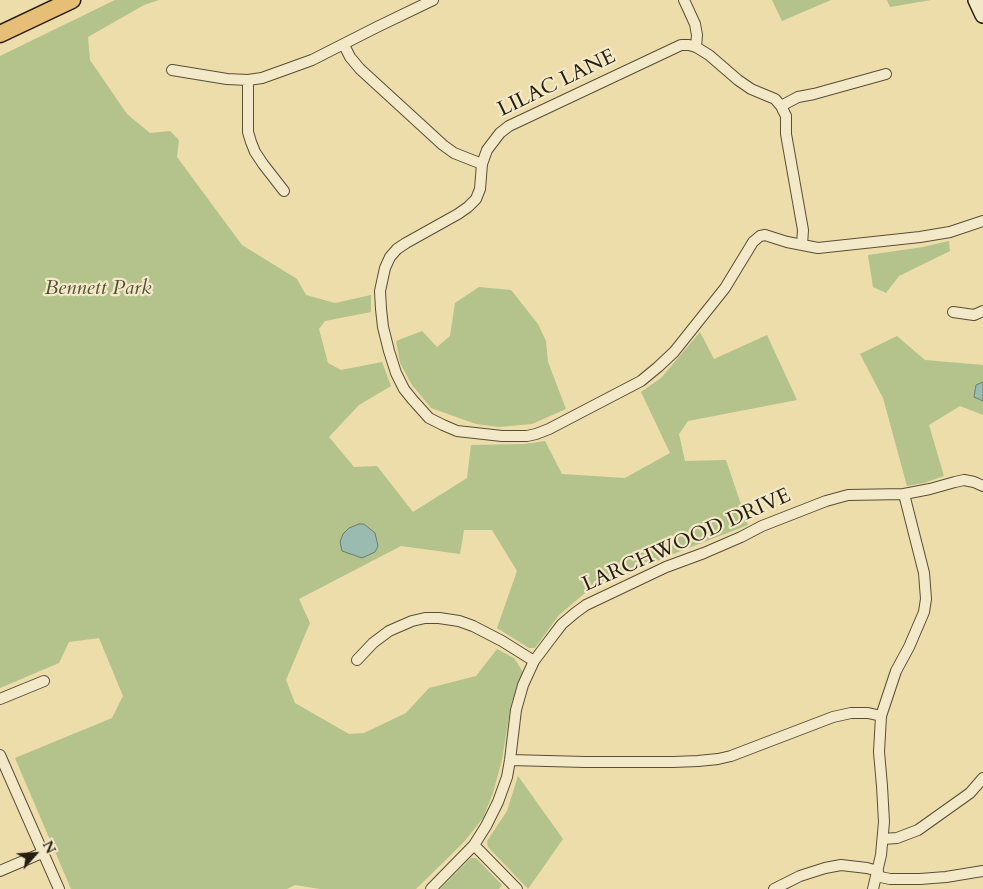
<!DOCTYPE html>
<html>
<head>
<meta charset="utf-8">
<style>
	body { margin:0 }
	#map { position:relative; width:983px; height:889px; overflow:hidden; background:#ecddaa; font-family:Cardo,serif }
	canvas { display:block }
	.north { position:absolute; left:10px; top:829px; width:50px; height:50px; -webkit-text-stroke:4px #f3e9c8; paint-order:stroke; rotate:64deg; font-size:14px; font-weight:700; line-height:20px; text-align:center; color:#271e11 }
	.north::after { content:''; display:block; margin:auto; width:18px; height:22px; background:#271e11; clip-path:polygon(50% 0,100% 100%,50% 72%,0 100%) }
</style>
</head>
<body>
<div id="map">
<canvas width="983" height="889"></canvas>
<div class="north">N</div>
</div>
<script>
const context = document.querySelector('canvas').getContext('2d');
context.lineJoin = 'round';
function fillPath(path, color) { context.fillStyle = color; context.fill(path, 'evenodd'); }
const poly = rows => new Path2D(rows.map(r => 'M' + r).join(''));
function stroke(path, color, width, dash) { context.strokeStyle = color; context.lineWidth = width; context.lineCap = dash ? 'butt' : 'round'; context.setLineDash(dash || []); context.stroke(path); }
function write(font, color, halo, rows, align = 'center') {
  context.font = font + ' Cardo,serif'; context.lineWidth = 4.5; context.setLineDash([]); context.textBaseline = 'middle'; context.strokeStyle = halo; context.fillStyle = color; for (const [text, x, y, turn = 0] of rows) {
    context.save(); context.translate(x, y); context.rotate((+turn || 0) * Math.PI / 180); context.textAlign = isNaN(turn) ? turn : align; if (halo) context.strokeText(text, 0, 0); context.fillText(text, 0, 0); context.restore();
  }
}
const green = poly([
	[115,0,159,0,144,5,88,37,90,60,127,114,150,133,170,131,179,140,177,157,242,245,297,279,306,295,335,303,371,295,371,312,325,321,319,329,328,363,341,370,382,362,391,386,359,405,329,437,354,467,377,466,413,512,467,478,471,445,525,444,545,441,562,474,625,478,670,453,641,392,661,378,700,332,714,359,767,335,797,400,688,421,679,434,685,461,726,460,748,525,668,556,607,582,584,594,559,615,535,648,529,648,497,628,517,571,492,530,464,530,460,554,401,546,299,599,310,623,286,680,295,703,349,734,364,733,406,713,429,688,476,676,497,649,514,658,523,672,511,704,502,760,493,793,483,818,464,842,416,889,320,889,295,885,287,889,71,889,15,758,112,718,123,696,99,638,69,642,59,663,0,688,0,56],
	[772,0,831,0,782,21],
	[887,0,931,0,890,7],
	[949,241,950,251,899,276,886,293,873,287,868,255,923,247],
	[479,287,511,290,538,324,546,341,548,362,566,409,532,424,499,427,476,424,431,408,412,385,400,363,396,341,422,331,437,347,450,336,455,303],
	[897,336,925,360,983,365,983,382,976,385,974,397,983,401,983,415,960,406,929,425,944,476,924,483,907,486,883,398,860,354],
	[518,776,563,839,528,889,488,847,487,841,507,811],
	[471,858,476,858,502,885,499,889,440,889]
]);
const water = poly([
	[983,382,983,401,974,397,976,385,983,382],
	[359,524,364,524,375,533,378,546,375,552,362,558,342,551,340,542,343,534,349,528,359,524]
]);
const minor = poly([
	[684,0,695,24,697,35,696,47,709,55,738,80,751,89,775,99,781,106,786,116,786,134,803,230,802,245],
	[344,45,350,57,360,69,443,145,454,153,482,164],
	[696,47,689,45,681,45,509,126,500,133,487,150,482,164,480,189,476,199,468,207,458,214,406,243,397,249,390,257,385,268,380,291,381,309,383,327,389,351,396,373,404,389,412,399,429,418,443,425,457,431,502,436,527,436,536,434,549,429,641,381,658,367,674,352,725,288,753,242,760,236,765,235,787,242,818,248,920,237,950,232,983,221],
	[172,70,227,79,248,80,262,78,312,60,377,27,433,0],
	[248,80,248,132,251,142,255,152,263,164,284,191],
	[781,106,798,97,814,94,886,74],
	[953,312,974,315,983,311],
	[357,660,373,643,389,631,412,621,425,618,439,618,459,621,473,626,502,641,534,661],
	[0,699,44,681],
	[0,755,59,889],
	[510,760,585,762,673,762,698,761,718,759,731,756,833,717,851,713,868,713,881,716],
	[883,839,897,838,918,830,970,793,983,778],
	[474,845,517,889],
	[0,871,42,853],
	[876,876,890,879,920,879,946,877,983,871],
	[431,889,474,845,486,826,498,802,507,777,510,760,516,710,523,685,534,661,549,641,562,624,575,613,586,605,666,567,704,553,741,537,762,526,826,501,848,495,904,494,930,489,955,482,964,480,974,482,983,486],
	[774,889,800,876,825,868,841,865,867,868,878,871],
	[873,889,881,855,884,822,882,786,879,752,881,716,896,671,909,647,924,612,926,599,924,573,904,494]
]);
const secondary = poly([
	[976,0,983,15]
]);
const primary = poly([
	[0,34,72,0]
]);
const streetNames = [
	["LILAC LANE",557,84,-26],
	["LARCHWOOD DRIVE",687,541,-24]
];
const parkNames = [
	["Bennett Park",98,289]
];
fillPath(green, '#b4c28b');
fillPath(water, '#9abbb0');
stroke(water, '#6c7c70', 1);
stroke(minor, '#584e37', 12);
stroke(secondary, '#271e11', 18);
stroke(primary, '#271e11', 19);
stroke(minor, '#f3e9c8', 10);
stroke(secondary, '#f3e9c8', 15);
stroke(primary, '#e6be75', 16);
write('21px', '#271e11', '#f3e9c8', streetNames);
write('italic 21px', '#514f36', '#f3e9c8', parkNames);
</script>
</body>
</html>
